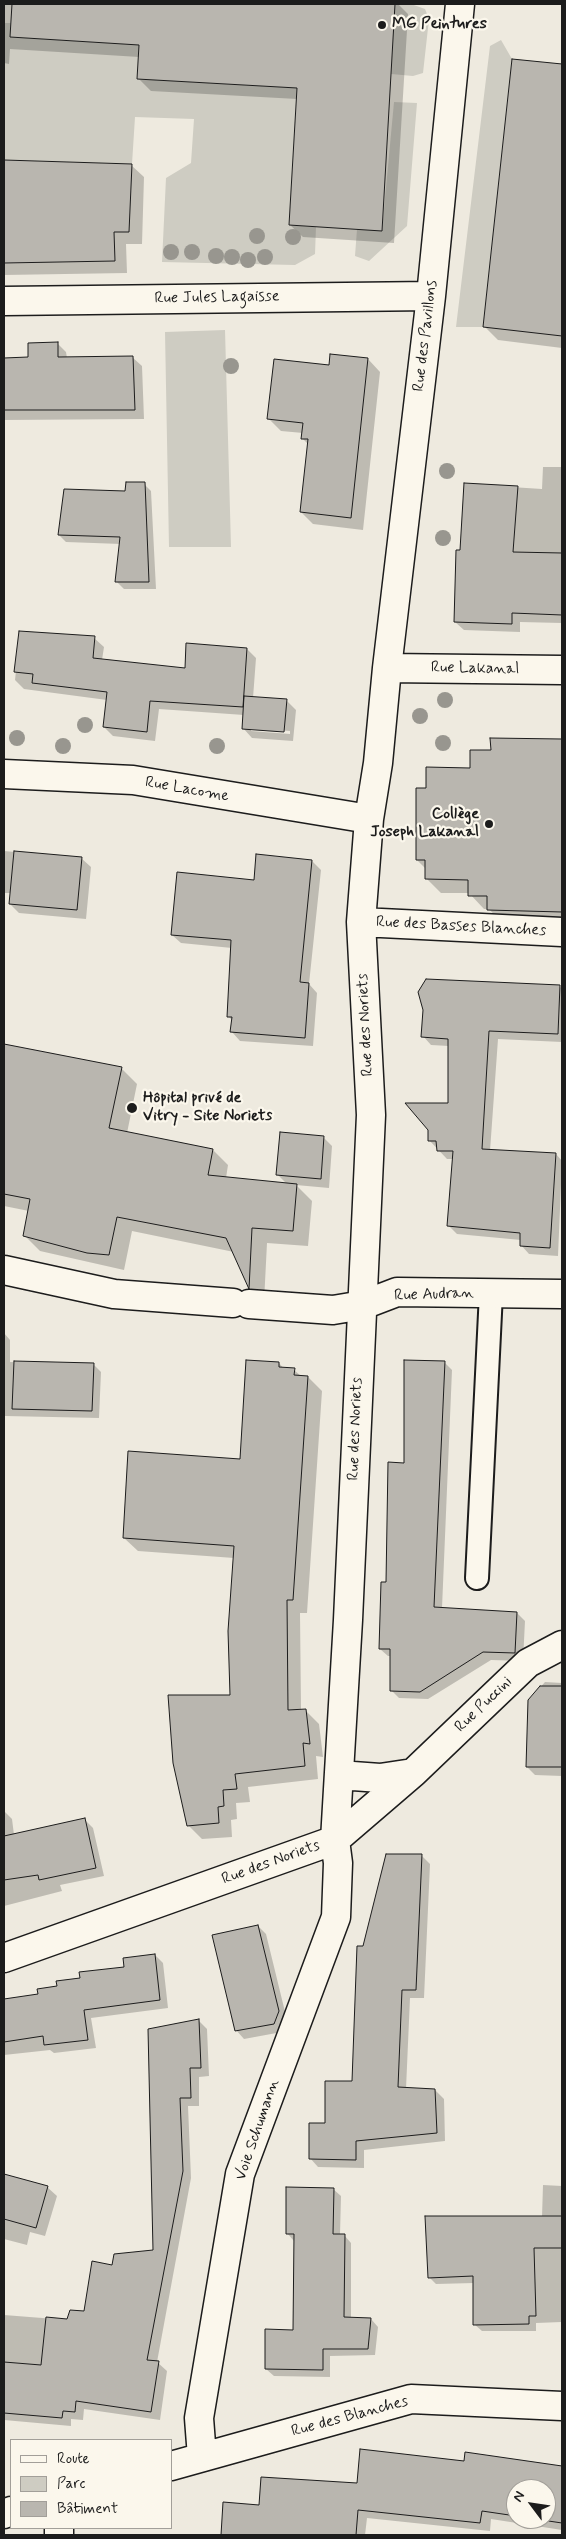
<!DOCTYPE html>
<html>
<head>
<meta charset="utf-8">
<style>
	body { margin:0 }
	#map { position:relative; width:566px; height:2539px; overflow:hidden; background:#eeeadf; font-family:Mynerve,sans-serif }
	canvas { display:block }
	.frame { position:absolute; inset:0; border:5px solid #1c1c1c; pointer-events:none }
	.legend { position:absolute; left:10px; top:2439px; width:162px; height:90px; box-sizing:border-box; background:#fbf7ec; border:1px solid #a29f99; margin:0; padding:6px 9px; list-style:none; font-size:15px; color:#1c1c1c }
	.legend li { display:flex; align-items:center; gap:10px; height:25px }
	.legend b { width:25px; border:1px solid #a29f99 }
	.north { position:absolute; left:506px; top:2479px; width:50px; height:50px; box-sizing:border-box; background:#fbf7ec; border:1px solid #a29f99; border-radius:50%; rotate:301deg; font-size:14px; font-weight:700; line-height:20px; text-align:center; color:#1c1c1c }
	.north::after { content:''; display:block; margin:auto; width:18px; height:22px; background:#1c1c1c; clip-path:polygon(50% 0,100% 100%,50% 72%,0 100%) }
</style>
</head>
<body>
<div id="map">
<canvas width="566" height="2539"></canvas>
<div class="frame"></div>
<ul class="legend">
<li><b style="height:6px;background:#fbf7ec"></b>Route</li>
<li><b style="height:14px;background:#ceccc2"></b>Parc</li>
<li><b style="height:14px;background:#b9b6af"></b>Bâtiment</li>
</ul>
<div class="north">N</div>
</div>
<script>
const context = document.querySelector('canvas').getContext('2d');
context.lineJoin = 'round';
function fillPath(path, color) { context.fillStyle = color; context.fill(path, 'evenodd'); }
const poly = rows => new Path2D(rows.map(r => 'M' + r).join(''));
function stroke(path, color, width, dash) { context.strokeStyle = color; context.lineWidth = width; context.lineCap = dash ? 'butt' : 'round'; context.setLineDash(dash || []); context.stroke(path); }
function write(font, color, halo, rows, align = 'center') {
  context.font = font + ' Mynerve,sans-serif'; context.lineWidth = 4.5; context.setLineDash([]); context.textBaseline = 'middle'; context.strokeStyle = halo; context.fillStyle = color; for (const [text, x, y, turn = 0] of rows) {
    context.save(); context.translate(x, y); context.rotate((+turn || 0) * Math.PI / 180); context.textAlign = isNaN(turn) ? turn : align; if (halo) context.strokeText(text, 0, 0); context.fillText(text, 0, 0); context.restore();
  }
}
const green = poly([
	[395,4,411,4,425,9,429,19,423,73,413,76,391,74],
	[4,23,11,23,10,37,139,45,137,79,297,88,289,225,316,227,315,254,295,265,162,262,166,178,191,163,194,119,135,117,132,164,4,160],
	[501,40,512,59,483,327,456,327,490,46],
	[394,102,417,103,407,226,369,261,355,256,357,229,382,230],
	[225,330,231,547,169,547,165,332]
]);
const shadow = poly([
	[4,4,398,4,408,14,394,243,303,237,290,225,297,99,151,91,138,78,139,57,10,49,9,64,4,63],
	[513,60,562,65,562,348,498,340,484,326],
	[4,161,131,165,144,177,142,244,126,244,127,273,4,275],
	[57,343,66,352,67,358,132,357,142,366,144,419,4,420,4,359,30,359],
	[368,359,380,372,363,530,313,524,301,512,308,444,302,438,303,433,281,431,268,418,330,366],
	[543,467,562,467,562,623,520,622,520,632,464,630,455,622,465,484,542,489],
	[144,484,151,491,156,589,124,589,117,582,121,544,66,542,59,535,126,492],
	[20,632,94,638,104,647,102,660,186,670,247,649,256,658,253,698,286,700,296,710,293,741,252,738,243,728,244,715,159,709,155,741,113,736,104,727,107,700,24,689,15,680],
	[251,728,290,731,290,734,251,731],
	[492,739,562,740,562,925,503,924,489,909,484,909,469,893,441,893,426,878,426,869,417,860,427,789,471,769,492,751],
	[4,851,81,858,91,867,86,919,19,913,10,904,11,893,4,893],
	[257,856,312,861,321,870,309,984,317,993,313,1046,240,1041,232,1032,233,1021,228,1016,232,948,181,943,172,935,255,881],
	[560,987,562,989,562,1042,498,1039,490,1151,556,1154,562,1161,558,1256,529,1254,521,1245,521,1240,457,1234,448,1225,454,1159,447,1159,429,1140,449,1105,449,1046,431,1045,423,1036],
	[4,1045,121,1068,137,1084,127,1133,213,1150,228,1165,226,1178,287,1184,278,1175,323,1137,332,1146,329,1188,296,1185,312,1201,308,1246,267,1243,264,1302,250,1288,234,1252,132,1231,124,1270,40,1251,24,1235,29,1211,4,1206],
	[4,1333,10,1340,10,1362,93,1364,101,1372,99,1418,5,1416],
	[444,1362,452,1370,442,1608,517,1613,525,1621,523,1661,491,1660,428,1699,399,1698,391,1690,391,1656,388,1656,380,1649,387,1583,405,1464],
	[279,1363,284,1369,294,1370,301,1376,308,1377,322,1391,307,1613,300,1613,301,1710,305,1710,319,1724,323,1757,316,1756,318,1779,248,1787,250,1802,236,1803,237,1819,231,1820,232,1837,202,1839,188,1825,231,1697,234,1558,138,1551,124,1538,242,1460],
	[545,1682,562,1683,562,1776,535,1775,527,1767,529,1700],
	[4,1811,12,1819,14,1835,85,1820,93,1828,104,1876,60,1885,62,1891,4,1906],
	[421,1855,430,1864,424,1998,410,1998,406,2089,435,2090,444,2099,445,2141,364,2150,364,2168,318,2167,310,2158,326,2124,353,2082,364,1948],
	[258,1926,266,1934,287,2020,282,2032,244,2039,236,2030],
	[155,1955,163,1963,168,2008,91,2018,96,2048,54,2053,50,2050,4,2055,4,2001,39,1995,81,1979,125,1968],
	[199,2021,207,2029,209,2076,199,2077,199,2106,188,2106,191,2178,157,2362,167,2371,160,2420,84,2409,83,2420,71,2419,71,2426,4,2420,4,2315,68,2320,85,2312,113,2266,155,2251,149,2030],
	[4,2175,47,2187,57,2196,45,2236,30,2232,27,2245,4,2239],
	[543,2185,562,2186,562,2322,536,2323,536,2331,482,2331,474,2324,474,2283,436,2284,429,2277,542,2217],
	[333,2189,341,2196,340,2235,344,2235,351,2243,351,2319,371,2319,378,2327,375,2355,330,2356,330,2377,274,2376,266,2369,295,2331,294,2241,287,2233],
	[466,2454,562,2467,562,2530,491,2519,490,2531,367,2518,365,2535,222,2535,224,2503,260,2506,465,2462],
	[516,2489,546,2489,546,2519,516,2519]
]);
const building = poly([
	[12,4,395,4,382,231,289,225,297,88,137,79,139,45,10,37,12,4],
	[512,59,562,64,562,336,483,327,512,59],
	[4,160,132,164,129,232,114,232,115,261,4,263,4,160],
	[58,342,58,357,133,356,135,410,4,410,4,358,28,357,28,343,58,342],
	[330,354,368,358,351,518,300,512,308,439,301,439,303,423,267,419,274,359,329,365,330,354],
	[126,482,145,482,149,582,115,582,120,537,58,535,64,489,125,491,126,482],
	[464,483,518,486,513,552,562,553,562,615,512,613,512,624,454,622,456,550,460,550,464,483],
	[19,631,95,636,93,658,185,668,186,643,247,648,243,707,150,701,147,732,103,727,107,692,32,683,33,674,14,672,19,631],
	[244,696,287,699,284,732,242,729,244,696],
	[490,738,562,739,562,912,487,910,487,896,468,896,468,880,425,879,425,860,416,860,416,788,426,788,426,767,470,768,470,750,491,750,490,738],
	[14,851,82,857,77,910,9,904,14,851],
	[256,854,312,860,300,982,309,983,305,1038,230,1032,232,1017,227,1017,231,940,171,935,177,872,254,880,256,854],
	[426,979,560,985,558,1034,489,1031,482,1149,556,1153,550,1248,520,1246,520,1233,447,1226,453,1151,437,1151,436,1141,428,1141,428,1130,405,1103,448,1103,448,1039,421,1037,423,1010,418,992,426,979],
	[4,1044,122,1067,109,1128,213,1149,208,1175,297,1184,293,1231,252,1228,249,1289,226,1238,117,1217,109,1255,87,1253,23,1236,30,1199,4,1194,4,1044],
	[280,1132,324,1136,321,1179,276,1175,280,1132],
	[246,1360,279,1362,279,1367,295,1368,294,1375,308,1376,293,1600,287,1600,288,1710,306,1709,310,1744,303,1743,305,1766,235,1774,237,1789,223,1790,224,1806,218,1807,219,1823,187,1826,173,1763,168,1695,230,1695,228,1631,234,1546,123,1538,128,1451,240,1459,246,1360],
	[404,1360,445,1361,434,1607,517,1612,515,1653,483,1652,420,1692,390,1691,390,1649,379,1649,381,1582,386,1582,388,1462,404,1463,404,1360],
	[14,1361,94,1363,92,1411,12,1409,14,1361],
	[540,1686,562,1686,562,1767,526,1767,528,1700,540,1686],
	[85,1818,96,1868,39,1880,38,1875,4,1880,4,1836,85,1818],
	[386,1854,422,1854,416,1990,402,1990,398,2087,435,2089,437,2133,356,2141,356,2160,309,2159,309,2123,325,2123,325,2081,352,2081,357,1946,363,1946,386,1854],
	[258,1925,279,2011,274,2024,235,2031,212,1935,258,1925],
	[155,1954,160,2000,84,2010,88,2040,44,2045,43,2036,4,2042,4,1999,38,1994,37,1989,57,1986,56,1981,80,1978,79,1972,124,1967,123,1958,155,1954],
	[199,2019,201,2068,190,2068,191,2098,180,2098,183,2171,147,2360,159,2361,151,2412,76,2401,75,2412,63,2411,62,2418,4,2413,4,2362,41,2365,46,2317,67,2319,70,2310,84,2311,92,2261,112,2265,114,2254,153,2250,148,2029,199,2019],
	[4,2174,48,2186,36,2228,4,2219,4,2174],
	[286,2187,334,2188,333,2234,345,2234,344,2317,371,2318,368,2349,323,2349,323,2370,265,2369,265,2329,293,2330,294,2234,286,2234,286,2187],
	[425,2216,562,2216,562,2248,534,2248,536,2316,529,2316,529,2324,473,2325,473,2276,428,2278,425,2216],
	[360,2449,464,2461,465,2452,562,2466,562,2523,535,2519,546,2519,546,2489,516,2489,516,2516,482,2511,480,2523,358,2510,356,2535,221,2535,223,2502,259,2505,261,2477,357,2483,360,2449]
]);
const lane = poly([
	[477,1578,491,1293]
]);
const street = poly([
	[4,301,431,296],
	[387,668,562,670],
	[4,774,133,780,369,819],
	[361,922,562,932],
	[4,1270,114,1294,233,1303],
	[249,1304,333,1310,363,1305,397,1292,562,1294],
	[339,1775,380,1778,413,1773,528,1663,562,1645],
	[4,1958,335,1840,413,1773],
	[202,2457,199,2418,240,2174,336,1917,338,1863,335,1840,348,1620,371,1115,361,922,369,819,378,763,387,668,431,296,460,4],
	[171,2466,411,2399,562,2406],
	[4,2514,11,2511],
	[59,2535,59,2528]
]);
const trees = [
	[257,236],
	[293,237],
	[171,252],
	[192,252],
	[216,256],
	[232,257],
	[265,257],
	[248,260],
	[231,366],
	[447,471],
	[443,538],
	[445,700],
	[420,716],
	[85,725],
	[17,738],
	[443,743],
	[63,746],
	[217,746]
];
const markers = [
	[382,25,5,"#1c1c1c"],
	[489,824,5,"#1c1c1c"],
	[132,1108,6,"#1c1c1c"]
];
const poiNames = [
	["MG Peintures",392,25],
	["Collège",479,815,"right"],
	["Joseph Lakanal",479,833,"right"],
	["Hôpital privé de",143,1099],
	["Vitry - Site Noriets",143,1117]
];
const streetNames = [
	["Rue Jules Lagaisse",217,298,-1],
	["Rue des Pavillons",426,336,-83],
	["Rue Lakanal",475,669,1],
	["Rue Lacome",187,790,10],
	["Rue des Basses Blanches",461,927,3],
	["Rue des Noriets",366,1025,-93],
	["Rue Audran",434,1295,-2],
	["Rue des Noriets",356,1429,-88],
	["Rue Puccini",484,1705,-44],
	["Rue des Noriets",271,1863,-20],
	["Voie Schumann",258,2130,-71],
	["Rue des Blanches",350,2417,-15]
];
fillPath(green, '#ceccc2');
fillPath(shadow, '#0003');
fillPath(building, '#b9b6af');
stroke(building, '#1c1c1c', 1);
stroke(lane, '#1c1c1c', 26);
stroke(street, '#1c1c1c', 31);
stroke(lane, '#fbf7ec', 22);
stroke(street, '#fbf7ec', 28);
context.fillStyle = '#98968f';
for (const [x, y] of trees) { context.beginPath(); context.arc(x, y, 8, 0, 2 * Math.PI); context.fill(); }
for (const [x, y, r, color] of markers) { const dot = new Path2D(); dot.arc(x, y, r, 0, 2 * Math.PI); context.fillStyle = color; context.fill(dot); stroke(dot, '#fbf7ec', 2); }
write('bold 16px', '#1c1c1c', '#fbf7ec', poiNames, 'left');
write('16px', '#1c1c1c', '#fbf7ec', streetNames);
</script>
</body>
</html>
